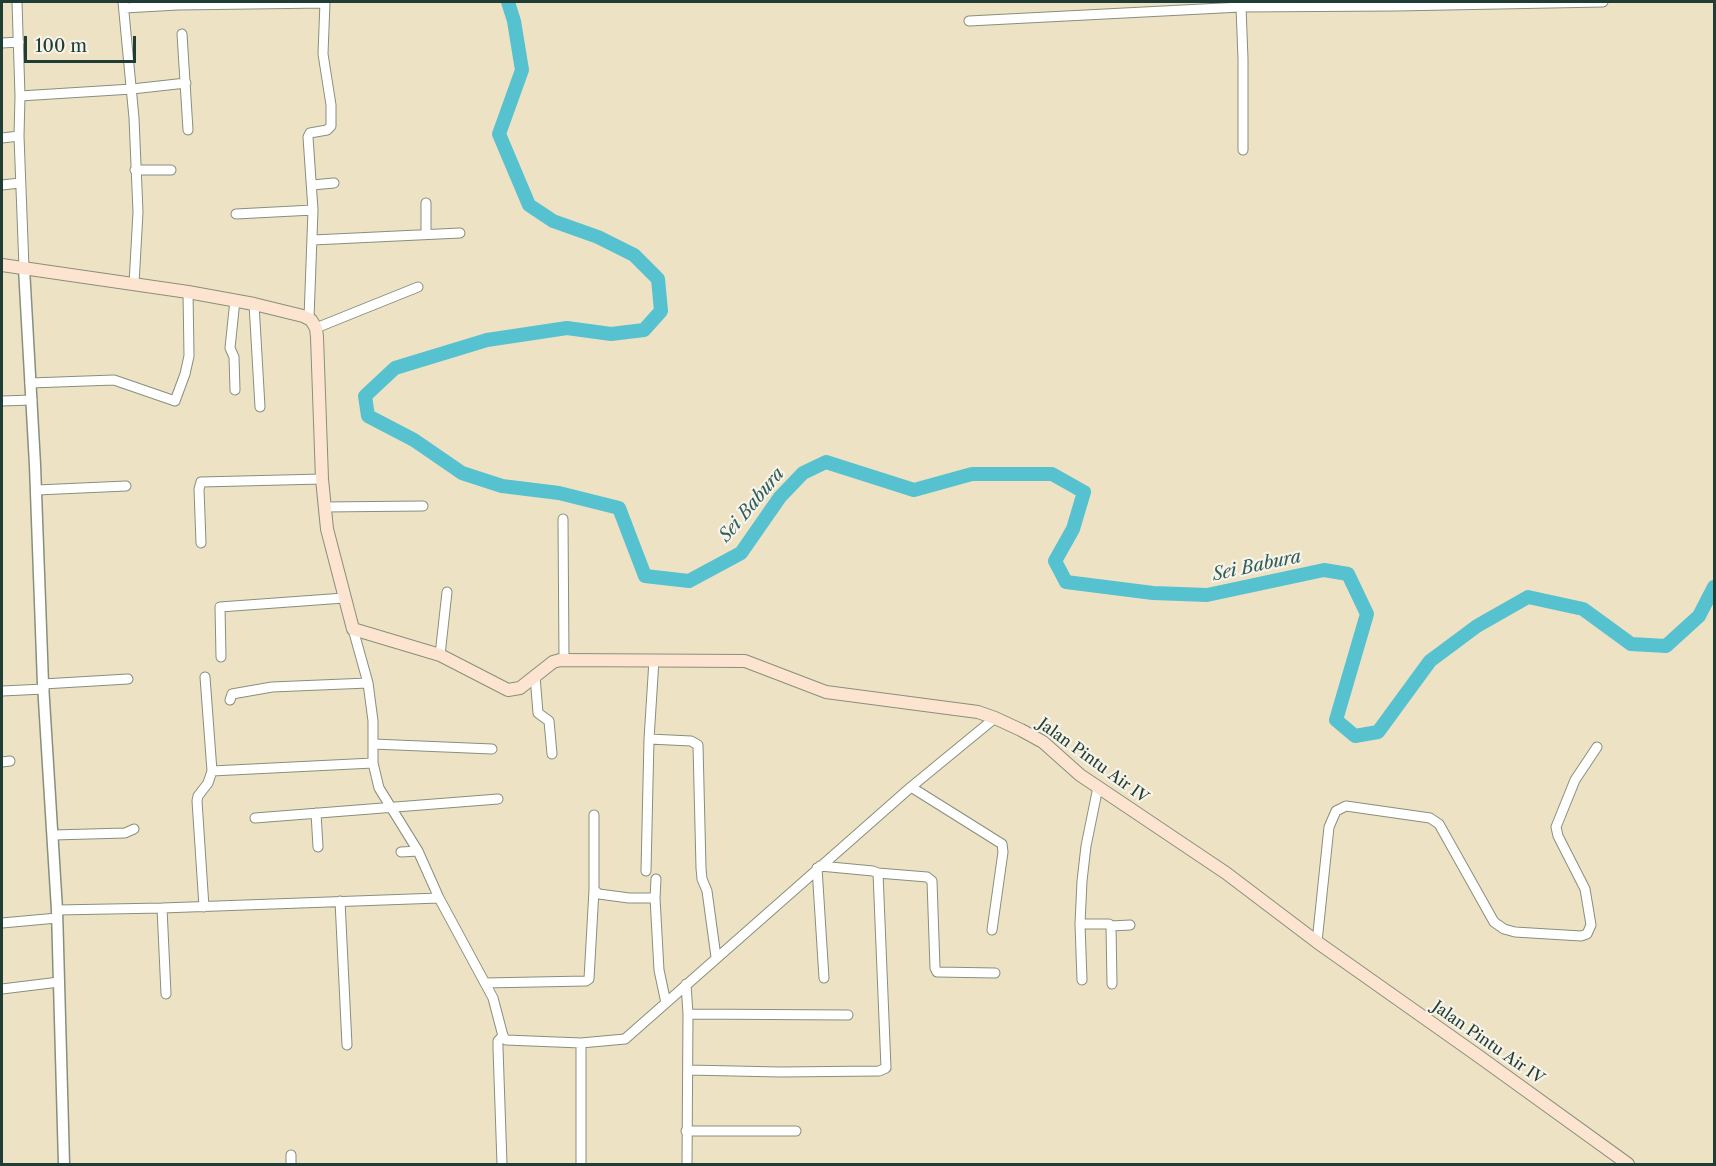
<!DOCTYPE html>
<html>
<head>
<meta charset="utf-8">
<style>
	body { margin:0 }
	#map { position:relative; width:1716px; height:1166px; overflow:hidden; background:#eee2c5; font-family:"Libre Caslon Text",serif }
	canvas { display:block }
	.frame { position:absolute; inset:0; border:3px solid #1f3d34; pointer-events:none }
	.scale { position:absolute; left:24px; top:36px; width:112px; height:27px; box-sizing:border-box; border:3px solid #1f3d34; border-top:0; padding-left:8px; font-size:18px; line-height:21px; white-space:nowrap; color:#1f3d34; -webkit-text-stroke:4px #f7f3e8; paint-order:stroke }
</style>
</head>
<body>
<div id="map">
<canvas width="1716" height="1166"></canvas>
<div class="frame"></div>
<div class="scale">100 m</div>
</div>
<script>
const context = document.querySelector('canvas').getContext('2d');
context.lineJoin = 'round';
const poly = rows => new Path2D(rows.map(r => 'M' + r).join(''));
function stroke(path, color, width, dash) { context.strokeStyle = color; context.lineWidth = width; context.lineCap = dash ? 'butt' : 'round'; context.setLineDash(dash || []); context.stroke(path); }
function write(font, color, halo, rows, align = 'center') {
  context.font = font + ' "Libre Caslon Text",serif'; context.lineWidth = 4.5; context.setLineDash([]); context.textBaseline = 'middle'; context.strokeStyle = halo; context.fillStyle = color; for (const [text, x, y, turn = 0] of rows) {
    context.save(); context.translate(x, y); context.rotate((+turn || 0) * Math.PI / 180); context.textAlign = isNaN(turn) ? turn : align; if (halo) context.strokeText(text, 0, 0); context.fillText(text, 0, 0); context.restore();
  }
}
const river = poly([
	[508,2,514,21,522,70,499,134,529,205,553,221,598,237,634,255,658,279,661,311,644,330,611,334,567,328,487,340,395,368,365,396,368,416,414,440,462,473,502,486,559,493,619,508,645,576,689,581,741,553,780,497,803,473,826,462,914,490,972,474,1052,474,1084,492,1073,529,1055,561,1066,582,1153,593,1207,595,1324,570,1348,574,1367,614,1336,720,1355,736,1378,732,1430,661,1477,626,1528,597,1583,609,1631,644,1666,646,1699,616,1714,587]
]);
const minor = poly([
	[17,2,20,96,19,136,24,268],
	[123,2,134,118,138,212,134,284],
	[1241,7,1243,59,1243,150],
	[124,8,178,5,325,3],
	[969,21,1241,7,1396,6,1603,2],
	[182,34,188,130],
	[2,43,19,42],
	[20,96,132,89,186,83],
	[2,138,19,136],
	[135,170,171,170],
	[2,185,20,183],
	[312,185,334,183],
	[236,214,313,210],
	[426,234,426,203],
	[313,240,460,233],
	[254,304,260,407],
	[309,318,313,210,308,137,310,133,327,130,331,126,331,105,323,54,325,2],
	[316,328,418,287],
	[30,383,114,380,175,401,185,374,189,356,188,292],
	[235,390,234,357,230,348,235,300],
	[2,401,32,400],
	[37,490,126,486],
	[324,507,423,506],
	[563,519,564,660],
	[201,543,199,489,201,482,322,479],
	[353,629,368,683,373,721,373,763,379,788,418,851,439,898,493,998,503,1036,506,1040,581,1043,625,1039,911,787,995,718],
	[440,655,447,592],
	[221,657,220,607,344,598],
	[535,676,538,713,549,721,552,754],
	[43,684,128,679],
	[2,691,44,689],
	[230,700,232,694,272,687,368,683],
	[649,739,691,741,698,745,701,868,702,879,707,891,716,957],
	[373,744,492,749],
	[2,762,10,761],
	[212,771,373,763],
	[911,787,1002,844,1003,852,992,930],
	[316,813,318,847],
	[255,818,498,799],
	[53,835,125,833,134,829],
	[401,852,418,851],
	[817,868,824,978],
	[646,871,649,739,654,660],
	[878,873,927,877,932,881,935,968,937,972,995,973],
	[656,879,655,898,659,970,666,1003],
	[594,890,599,894,629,898,655,898],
	[340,901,347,1045],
	[204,907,197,801,198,796,208,783,212,771,205,677],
	[162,908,166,994],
	[57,910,162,908,439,898],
	[2,923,57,918],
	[1080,924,1109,924,1111,926,1112,984],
	[1111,926,1130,925],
	[1317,942,1329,827,1336,811,1346,806,1430,818,1439,824,1494,922,1504,929,1515,932,1581,936,1587,934,1591,925,1585,889,1558,836,1556,827,1575,780,1597,747],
	[1082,980,1080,924,1082,881,1086,846,1098,787],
	[485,983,586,981,589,979,594,890,594,815],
	[686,984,688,1014,687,1164],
	[2,989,59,982],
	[688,1014,848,1015],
	[581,1043,581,1164],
	[688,1070,780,1072,879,1071,886,1068,878,873,873,871,820,866],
	[686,1131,796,1131],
	[291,1164,291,1155],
	[502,1164,498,1048,498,1041,503,1036]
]);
const tertiary = poly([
	[24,268,35,465,43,684,57,910,64,1164]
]);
const secondary = poly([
	[2,265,188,292,254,304,303,316,311,320,316,328,317,337,322,479,327,529,353,629,440,655,508,690,520,688,553,662,560,660,745,661,826,692,978,712,995,718,1021,730,1043,742,1080,775,1226,873,1317,942,1477,1055,1628,1164]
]);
const streetNames = [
	["Jalan Pintu Air IV",1093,761,36],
	["Jalan Pintu Air IV",1488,1043,35]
];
const waterNames = [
	["Sei Babura",752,505,-50],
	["Sei Babura",1257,566,-12]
];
stroke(river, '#56c2d0', 14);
stroke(minor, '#86907c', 11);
stroke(tertiary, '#86907c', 13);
stroke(secondary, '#86907c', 14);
stroke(minor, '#fff', 9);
stroke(tertiary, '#fff', 10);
stroke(secondary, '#fde4d1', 12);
write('16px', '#1f3d34', '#f7f3e8', streetNames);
write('italic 18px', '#2d5e5b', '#f7f3e8', waterNames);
</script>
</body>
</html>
